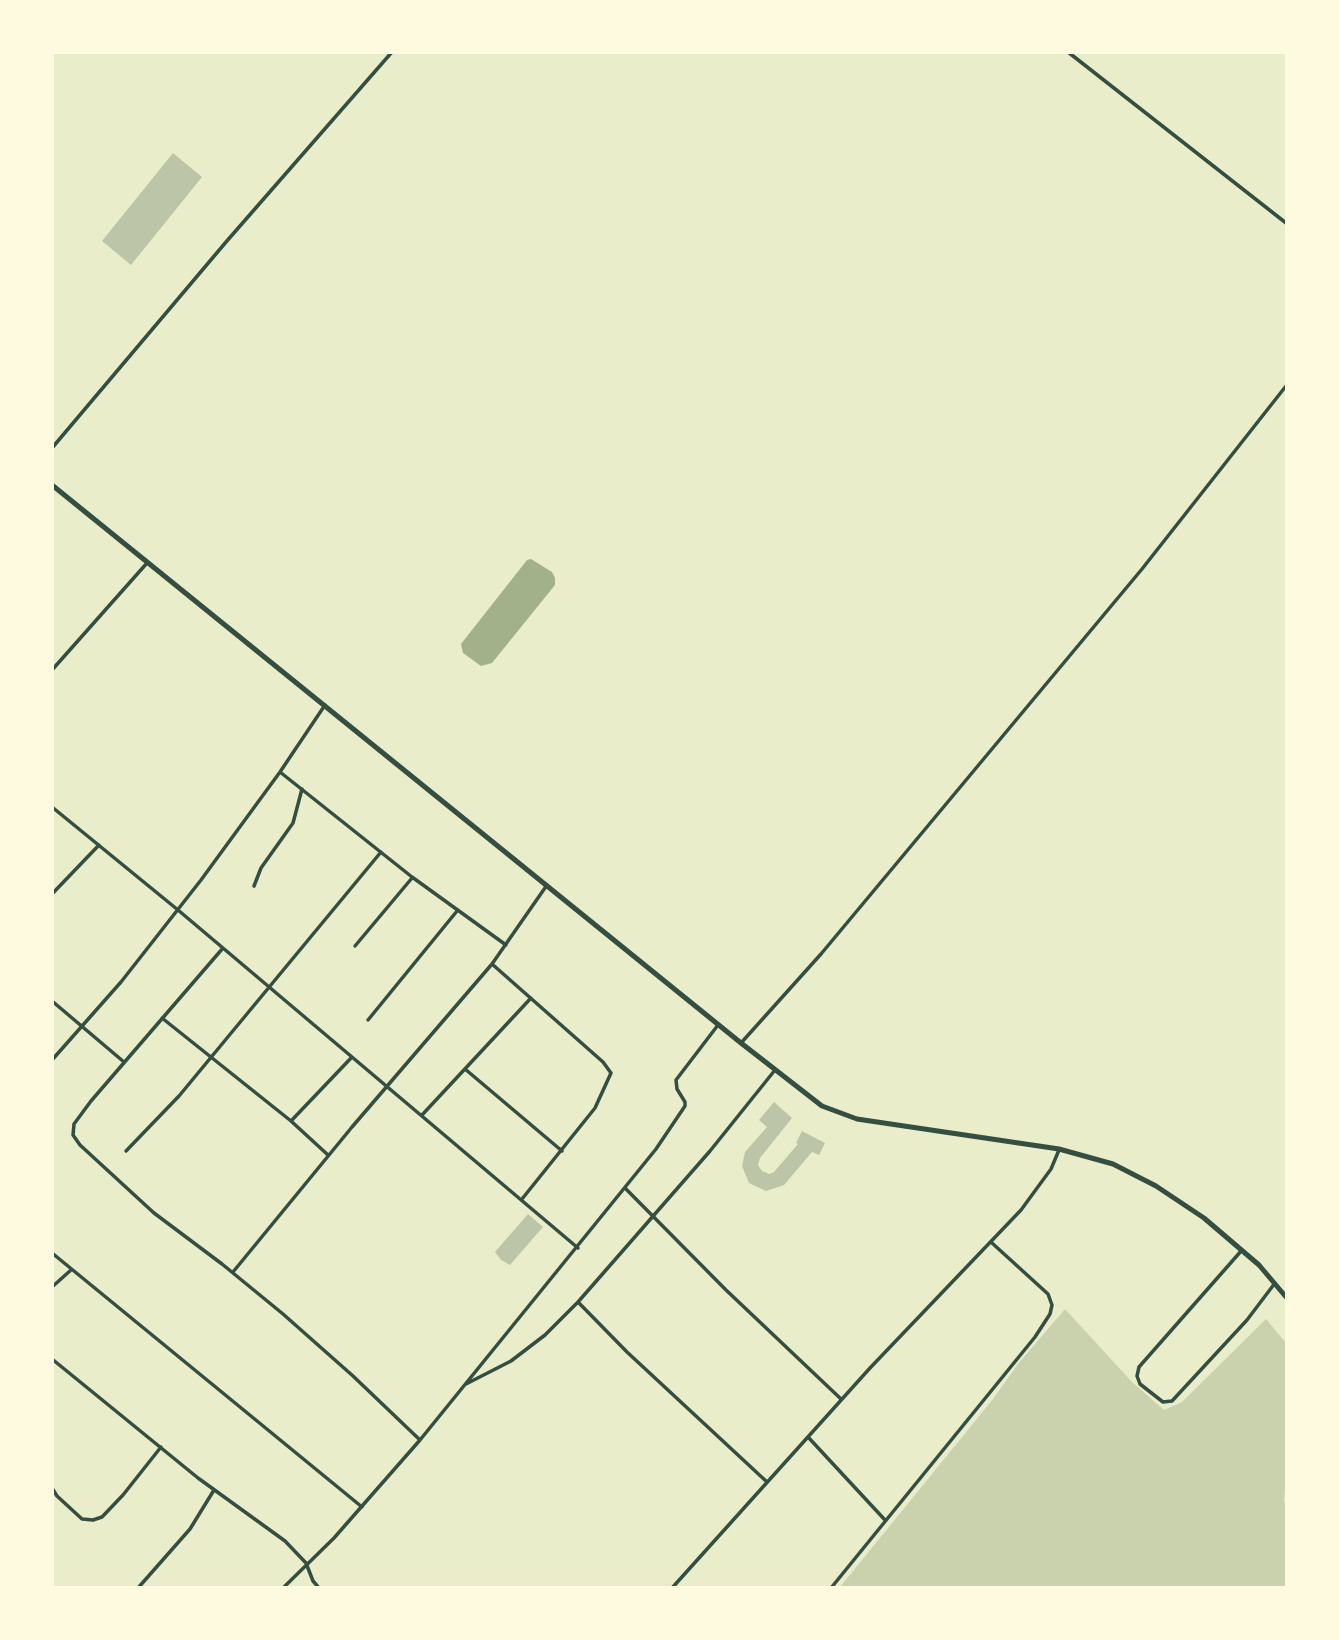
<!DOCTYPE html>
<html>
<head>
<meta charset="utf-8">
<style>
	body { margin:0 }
	#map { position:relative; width:1339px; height:1640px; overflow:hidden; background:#e9edc9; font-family:"Titillium Web",sans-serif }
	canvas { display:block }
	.frame { position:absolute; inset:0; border:54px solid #fefae0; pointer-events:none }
</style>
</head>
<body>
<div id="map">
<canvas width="1339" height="1640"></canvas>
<div class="frame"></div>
</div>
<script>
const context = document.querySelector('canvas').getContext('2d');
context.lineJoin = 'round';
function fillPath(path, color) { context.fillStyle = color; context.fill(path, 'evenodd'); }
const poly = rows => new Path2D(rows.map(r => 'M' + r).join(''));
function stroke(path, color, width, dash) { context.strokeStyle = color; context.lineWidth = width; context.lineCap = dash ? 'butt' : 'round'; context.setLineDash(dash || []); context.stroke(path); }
const green = poly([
	[1065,1309,1133,1383,1164,1410,1182,1402,1266,1319,1286,1343,1286,1479,1284,1501,1286,1505,1286,1587,840,1587,993,1399,1018,1364]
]);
const water = poly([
	[531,559,552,572,555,578,555,585,492,663,481,666,463,653,461,644,527,560]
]);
const building = poly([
	[173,153,202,177,131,265,102,241],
	[774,1102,792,1118,760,1158,758,1165,762,1171,769,1174,774,1172,798,1144,796,1143,802,1131,825,1143,819,1155,812,1152,784,1185,766,1191,749,1183,742,1166,745,1152,767,1127,759,1120],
	[528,1214,543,1227,510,1265,501,1260,495,1252]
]);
const minor = poly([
	[1068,52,1286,223],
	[52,448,226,242,392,52],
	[52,670,147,563],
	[280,772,412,877,506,945],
	[52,807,178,910,578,1248],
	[254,886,261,868,293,823,302,789],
	[52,894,99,845],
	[355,946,412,878],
	[223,948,91,1101,74,1124,73,1135,80,1145,154,1213,222,1264,283,1314,353,1376,420,1440],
	[492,964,603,1062,611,1073,595,1108,522,1199],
	[52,1001,124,1062],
	[162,1018,291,1121,328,1155],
	[368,1020,457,911],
	[741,1043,821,954,1142,569,1286,386],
	[52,1060,121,982,201,880,280,772,325,705],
	[465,1069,562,1151],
	[422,1115,531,998],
	[291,1121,352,1057],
	[126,1151,179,1096,381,852],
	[625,1188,726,1290,841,1399],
	[1242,1250,1139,1367,1137,1376,1140,1384,1163,1402,1172,1401,1247,1320,1275,1283],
	[52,1253,362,1507],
	[233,1272,352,1127,492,964,547,885],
	[52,1287,71,1270],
	[578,1302,627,1352,767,1482],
	[52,1359,198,1478,285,1541,306,1563,313,1581,319,1588],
	[466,1384,511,1361,545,1335,578,1302,710,1151,775,1070],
	[808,1437,885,1520],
	[52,1488,57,1496,82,1519,93,1520,102,1517,123,1495,161,1447],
	[138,1588,190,1529,214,1490],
	[283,1588,334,1538,420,1440,656,1149,685,1106,685,1102,677,1089,676,1080,718,1025],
	[672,1588,870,1368,1021,1210,1051,1169,1059,1150],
	[831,1588,1035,1337,1050,1314,1052,1305,1048,1294,992,1243]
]);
const tertiary = poly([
	[52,485,741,1043,822,1106,857,1119,1059,1149,1113,1164,1156,1186,1204,1218,1259,1265,1286,1297]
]);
fillPath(green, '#cad2ad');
fillPath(water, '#a3b18a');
fillPath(building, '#bcc5a7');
stroke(minor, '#344e41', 3.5);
stroke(tertiary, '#344e41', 5);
</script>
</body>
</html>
